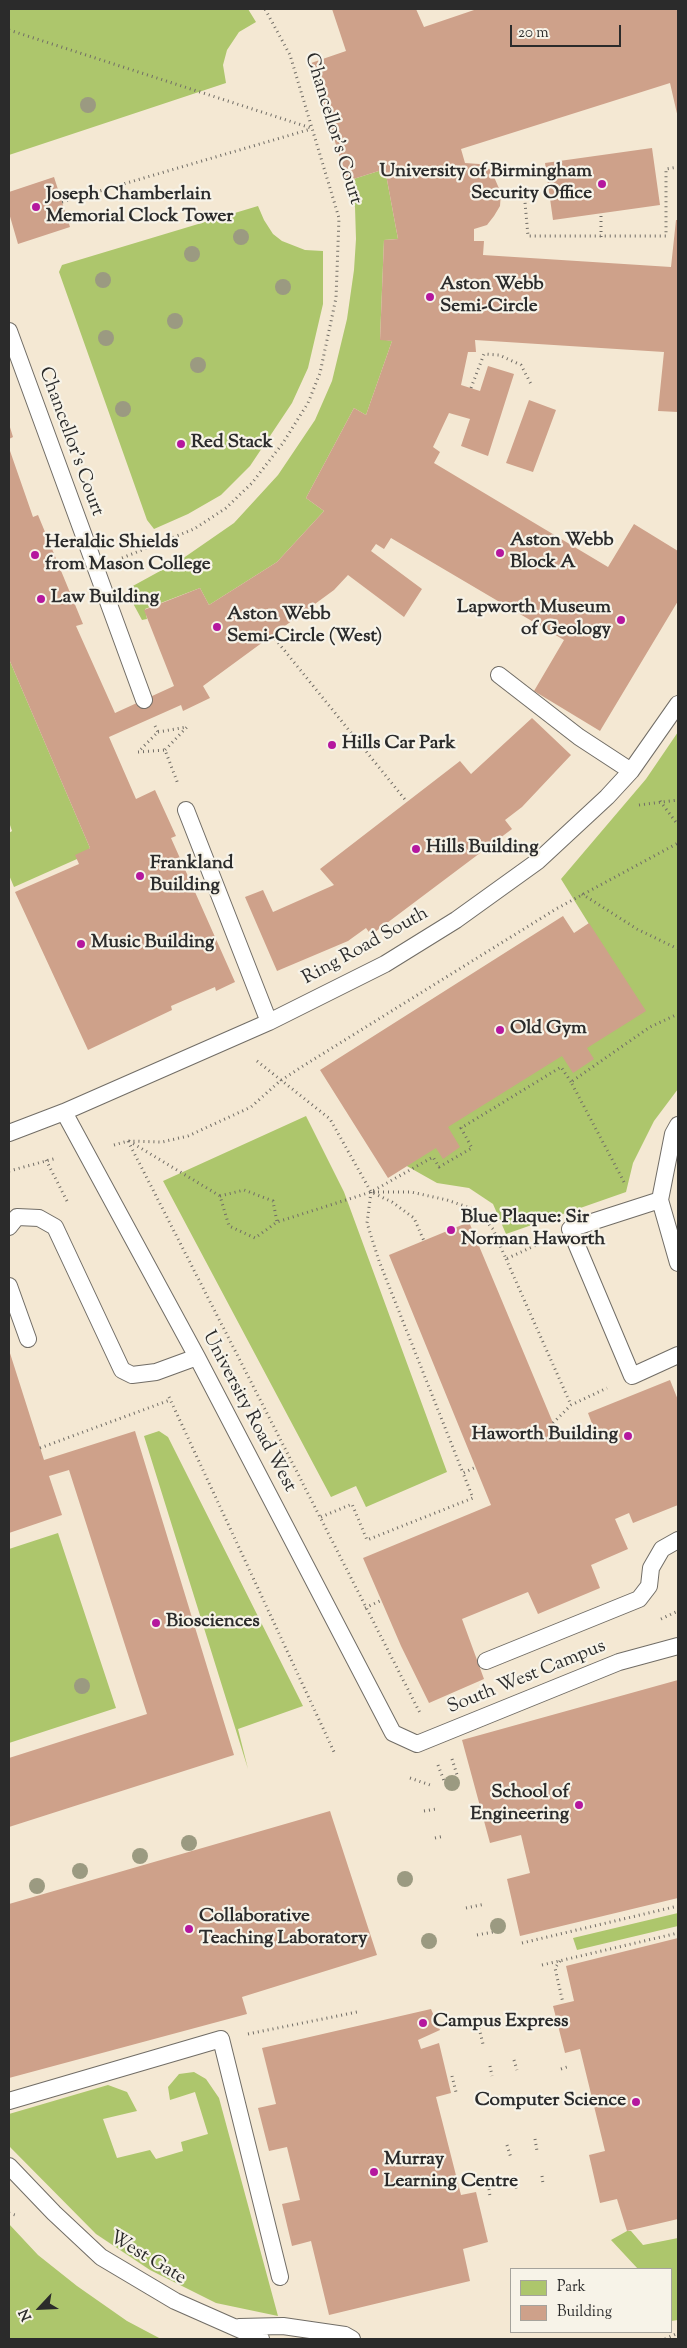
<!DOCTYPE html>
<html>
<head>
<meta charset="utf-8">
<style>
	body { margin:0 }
	#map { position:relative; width:687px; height:2348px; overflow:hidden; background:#f4e8d3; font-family:"Sorts Mill Goudy",serif }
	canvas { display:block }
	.frame { position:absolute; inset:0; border:10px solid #2b2b2b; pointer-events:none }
	.legend { position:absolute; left:510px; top:2268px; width:162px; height:65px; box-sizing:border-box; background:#f7f3e8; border:1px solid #a5a39c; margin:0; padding:6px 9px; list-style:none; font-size:15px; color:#2b2b2b }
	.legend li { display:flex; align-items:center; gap:10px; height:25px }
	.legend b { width:25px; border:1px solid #a5a39c }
	.north { position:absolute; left:15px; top:2283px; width:50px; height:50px; -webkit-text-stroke:4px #f7f3e8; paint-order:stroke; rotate:245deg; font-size:14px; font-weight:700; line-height:20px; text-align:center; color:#2b2b2b }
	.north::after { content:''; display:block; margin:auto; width:18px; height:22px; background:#2b2b2b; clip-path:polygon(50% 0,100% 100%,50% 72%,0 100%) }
	.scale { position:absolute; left:510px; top:25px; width:111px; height:22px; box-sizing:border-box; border:2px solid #2b2b2b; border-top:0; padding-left:6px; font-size:15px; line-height:18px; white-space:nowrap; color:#2b2b2b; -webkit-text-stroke:4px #f7f3e8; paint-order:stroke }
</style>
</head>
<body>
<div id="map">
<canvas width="687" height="2348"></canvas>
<div class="frame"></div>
<ul class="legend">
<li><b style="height:14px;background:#adc66c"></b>Park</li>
<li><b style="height:14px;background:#cea18a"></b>Building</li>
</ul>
<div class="north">N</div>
<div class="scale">20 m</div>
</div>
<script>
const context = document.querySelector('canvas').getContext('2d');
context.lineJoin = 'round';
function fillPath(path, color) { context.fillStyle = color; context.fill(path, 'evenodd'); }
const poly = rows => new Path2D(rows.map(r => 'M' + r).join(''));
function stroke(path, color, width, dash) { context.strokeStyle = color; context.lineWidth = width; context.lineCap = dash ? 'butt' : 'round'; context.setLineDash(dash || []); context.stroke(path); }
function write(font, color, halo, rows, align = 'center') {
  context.font = font + ' "Sorts Mill Goudy",serif'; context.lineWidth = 4.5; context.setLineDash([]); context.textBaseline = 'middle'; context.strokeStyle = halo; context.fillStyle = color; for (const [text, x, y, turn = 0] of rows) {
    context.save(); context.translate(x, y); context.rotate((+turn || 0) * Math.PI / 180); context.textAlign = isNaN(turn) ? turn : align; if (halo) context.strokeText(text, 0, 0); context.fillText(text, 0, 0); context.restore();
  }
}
const green = poly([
	[9,9,248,9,256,22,239,32,227,50,223,65,226,83,9,155],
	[385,169,398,239,384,240,380,339,392,341,366,415,354,408,306,498,324,511,277,562,209,605,200,588,145,609,147,619,142,620,128,594,131,587,182,559,234,523,278,475,315,420,332,381,347,319,354,270,356,239,355,207,347,181],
	[258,206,264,220,273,234,282,241,305,250,323,251,323,304,308,368,292,403,250,466,221,495,188,514,154,529,147,520,59,272,62,265],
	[9,659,90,848,77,859,14,887,9,875,9,833,12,831,9,822],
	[678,732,678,1089,654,1121,633,1163,626,1192,506,1234,493,1204,469,1188,437,1183,405,1165,446,1127,563,1052,585,1047,589,924,561,879,646,779],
	[306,1116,344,1192,447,1472,366,1507,356,1486,331,1497,163,1181],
	[159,1431,168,1437,303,1706,238,1729,248,1769,144,1436],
	[58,1533,116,1708,9,1743,9,1549],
	[678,1913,678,1926,577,1950,573,1938],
	[194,2072,206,2079,219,2098,278,2316,216,2303,150,2270,96,2234,9,2146,9,2114,108,2085,127,2092,137,2111,103,2119,117,2158,150,2150,156,2159,183,2151,181,2142,208,2134,195,2092,170,2100,168,2087,179,2074],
	[9,2224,38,2255,77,2286,127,2321,161,2339,9,2339],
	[627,2231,631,2231,643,2245,678,2238,678,2320,671,2321,671,2269,638,2269,611,2240]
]);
const building = poly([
	[332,9,416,9,424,27,477,9,678,9,678,118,670,83,461,149,465,163,479,164,491,170,501,193,500,206,494,216,487,225,474,229,474,241,484,241,483,255,671,267,676,220,678,220,678,412,658,411,664,352,475,340,476,352,468,352,461,385,480,391,488,366,514,374,488,456,461,446,470,419,449,413,433,447,440,452,434,463,608,567,634,524,678,551,678,601,600,731,534,691,564,640,391,538,384,549,376,544,371,551,422,589,404,617,348,575,334,590,203,686,210,698,183,711,181,705,109,737,136,799,155,790,176,836,171,838,235,982,216,991,215,987,171,1006,172,1010,88,1050,15,892,79,864,75,855,90,848,9,659,9,448,33,517,38,515,83,624,76,626,115,713,174,686,144,610,200,588,209,605,277,562,324,511,306,498,354,408,366,415,392,341,380,340,384,240,398,239,385,169,347,181,311,63,346,51],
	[652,148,660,205,553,220,545,163],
	[54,177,70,227,18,244,9,213,9,192],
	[529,400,556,410,533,472,506,463],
	[9,424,13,437,9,439],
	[532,718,571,755,522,807,505,820,512,829,371,935,366,928,348,941,277,971,245,897,263,890,273,912,334,885,320,869,460,761,471,774],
	[563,916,574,933,589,923,646,1011,587,1048,594,1059,573,1073,562,1056,448,1127,460,1147,443,1159,436,1148,388,1178,320,1070],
	[469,1222,561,1442,594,1429,588,1413,670,1380,678,1400,678,1505,633,1523,629,1513,615,1519,628,1549,591,1565,600,1588,538,1614,528,1592,462,1619,484,1679,429,1703,401,1646,363,1558,491,1505,389,1255],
	[9,1350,44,1460,135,1431,234,1755,9,1827,9,1758,147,1714,69,1470,49,1476,62,1515,9,1533],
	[678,1680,678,1898,520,1936,507,1879,530,1873,521,1835,490,1843,462,1740],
	[330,1811,377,1955,242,1997,247,2014,9,2078,9,1904],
	[678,1938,678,2219,627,2231,617,2199,600,2203,589,2155,605,2151,580,2049,565,2053,553,2006,574,2001,566,1966],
	[431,2009,440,2030,418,2040,421,2049,439,2043,451,2093,436,2097,461,2195,476,2192,488,2242,463,2249,470,2281,329,2315,311,2241,292,2246,282,2204,300,2200,287,2147,269,2151,258,2108,276,2104,262,2048]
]);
const path = poly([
	[9,30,311,128],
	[501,193,524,191,528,236,666,236,666,169,678,167],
	[62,202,311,129],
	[9,219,11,219],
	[601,237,601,213],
	[471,388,484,354,499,355,521,365,532,386],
	[122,558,194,529,226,508,252,483,283,443,308,403,320,373,336,298,339,218,290,55,265,9],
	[272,635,407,802],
	[155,726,158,732,138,752,165,750,178,784],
	[158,732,187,727,165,750],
	[660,801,678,825],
	[639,805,678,800],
	[582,894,637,929,678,949],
	[257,1061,330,1119,371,1192,392,1202,414,1218,424,1241],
	[128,1141,420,1713],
	[129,1141,220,1196,229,1226,255,1238,277,1222,371,1192,433,1157,439,1167,472,1148,461,1128,561,1067,571,1082],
	[114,1145,128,1141,162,1142,188,1136,251,1107,280,1081,303,1066,556,909,678,843],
	[46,1160,67,1201],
	[9,1171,57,1158],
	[624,1182,571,1082,650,1027,678,1014],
	[371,1192,367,1223,379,1261,463,1473,476,1467],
	[373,1192,411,1192,447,1200,476,1210,493,1229,506,1259,545,1241],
	[220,1196,244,1190,273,1201,277,1222],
	[506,1259,571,1405],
	[169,1397,335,1754],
	[553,1423,571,1405,607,1388],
	[40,1448,170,1400],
	[321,1517,352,1504,367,1540,473,1498,463,1473],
	[365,1608,382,1600],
	[661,1619,678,1611],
	[452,1759,458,1778],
	[438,1765,444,1781],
	[410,1778,430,1785],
	[424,1811,436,1809],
	[435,1838,444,1836],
	[466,1908,485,1904],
	[477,1935,493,1932],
	[522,1943,678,1906],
	[560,1961,555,1968,563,2003],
	[542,1965,678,1933],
	[479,2028,483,2044],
	[248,2034,357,2012],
	[514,2060,517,2070],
	[490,2066,492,2076],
	[561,2069,567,2067],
	[452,2076,456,2092],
	[568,2101,575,2098],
	[535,2139,537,2151],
	[507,2145,511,2158],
	[542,2176,543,2184],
	[514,2183,517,2190],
	[489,2189,490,2197],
	[9,2213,18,2216],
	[665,2339,678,2333]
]);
const service = poly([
	[9,331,144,700],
	[499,675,579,737,631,771],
	[186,810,269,1022],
	[64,1112,197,1357,393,1733,417,1744,619,1662,678,1646],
	[678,1125,673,1134,660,1200,678,1263],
	[9,1133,64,1112,269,1022,385,964,456,920,538,861,607,797,631,771,678,704],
	[660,1200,570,1229,632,1376,678,1355],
	[9,1227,17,1217,39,1218,55,1227,122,1370,132,1375,156,1372,197,1357],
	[9,1286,28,1339],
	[486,1661,639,1599,649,1586,651,1568,662,1549,678,1540],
	[9,2101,221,2039,280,2277],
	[9,2166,54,2213,101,2257,175,2301,261,2339],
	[239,2327,283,2326,345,2335,352,2339]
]);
const trees = [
	[88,105],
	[241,237],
	[192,254],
	[103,280],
	[283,287],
	[175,321],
	[106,338],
	[198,365],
	[123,409],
	[82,1686],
	[452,1783],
	[189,1843],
	[140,1856],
	[80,1871],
	[405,1879],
	[37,1886],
	[498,1926],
	[429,1941]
];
const markers = [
	[602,184,5,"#b5179e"],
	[36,207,5,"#b5179e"],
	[430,297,5,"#b5179e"],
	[181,444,5,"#b5179e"],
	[500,553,5,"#b5179e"],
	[35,555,5,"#b5179e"],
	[41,599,5,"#b5179e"],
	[621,620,5,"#b5179e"],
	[217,627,5,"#b5179e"],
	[332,745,5,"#b5179e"],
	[416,849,5,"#b5179e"],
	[140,876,5,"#b5179e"],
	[81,944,5,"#b5179e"],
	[500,1030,5,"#b5179e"],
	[451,1230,5,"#b5179e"],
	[628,1436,5,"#b5179e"],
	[156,1623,5,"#b5179e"],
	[579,1805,5,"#b5179e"],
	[189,1929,5,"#b5179e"],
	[423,2023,5,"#b5179e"],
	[636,2102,5,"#b5179e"],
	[374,2172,5,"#b5179e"]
];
const streetNames = [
	["Chancellor's Court",332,129,73],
	["Chancellor's Court",70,442,70],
	["Ring Road South",366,947,-29],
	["University Road West",248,1412,62],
	["South West Campus",527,1678,-22],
	["West Gate",147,2259,31]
];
const poiNames = [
	["University of Birmingham",592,173,"right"],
	["Security Office",592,195,"right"],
	["Joseph Chamberlain",46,196],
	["Memorial Clock Tower",46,218],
	["Aston Webb",440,286],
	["Semi-Circle",440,308],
	["Red Stack",191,444],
	["Aston Webb",510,542],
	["Block A",510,564],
	["Heraldic Shields",45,544],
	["from Mason College",45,566],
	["Law Building",51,599],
	["Lapworth Museum",611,609,"right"],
	["of Geology",611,631,"right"],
	["Aston Webb",227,616],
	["Semi-Circle (West)",227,638],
	["Hills Car Park",342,745],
	["Hills Building",426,849],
	["Frankland",150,865],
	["Building",150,887],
	["Music Building",91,944],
	["Old Gym",510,1030],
	["Blue Plaque: Sir",461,1219],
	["Norman Haworth",461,1241],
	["Haworth Building",618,1436,"right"],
	["Biosciences",166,1623],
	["School of",569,1794,"right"],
	["Engineering",569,1816,"right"],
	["Collaborative",199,1918],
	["Teaching Laboratory",199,1940],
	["Campus Express",433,2023],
	["Computer Science",626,2102,"right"],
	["Murray",384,2161],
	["Learning Centre",384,2183]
];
fillPath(green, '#adc66c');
fillPath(building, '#cea18a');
stroke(service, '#716d66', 18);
stroke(path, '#716d66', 3, [1, 4]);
stroke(service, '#fff', 16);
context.fillStyle = '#9b9a81';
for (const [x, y] of trees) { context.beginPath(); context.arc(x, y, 8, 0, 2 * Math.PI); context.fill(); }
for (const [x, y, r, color] of markers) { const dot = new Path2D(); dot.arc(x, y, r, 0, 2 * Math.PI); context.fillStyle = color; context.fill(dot); stroke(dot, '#f7f3e8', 2); }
write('19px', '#2b2b2b', '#f7f3e8', streetNames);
write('bold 19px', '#2b2b2b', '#f7f3e8', poiNames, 'left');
</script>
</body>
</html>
